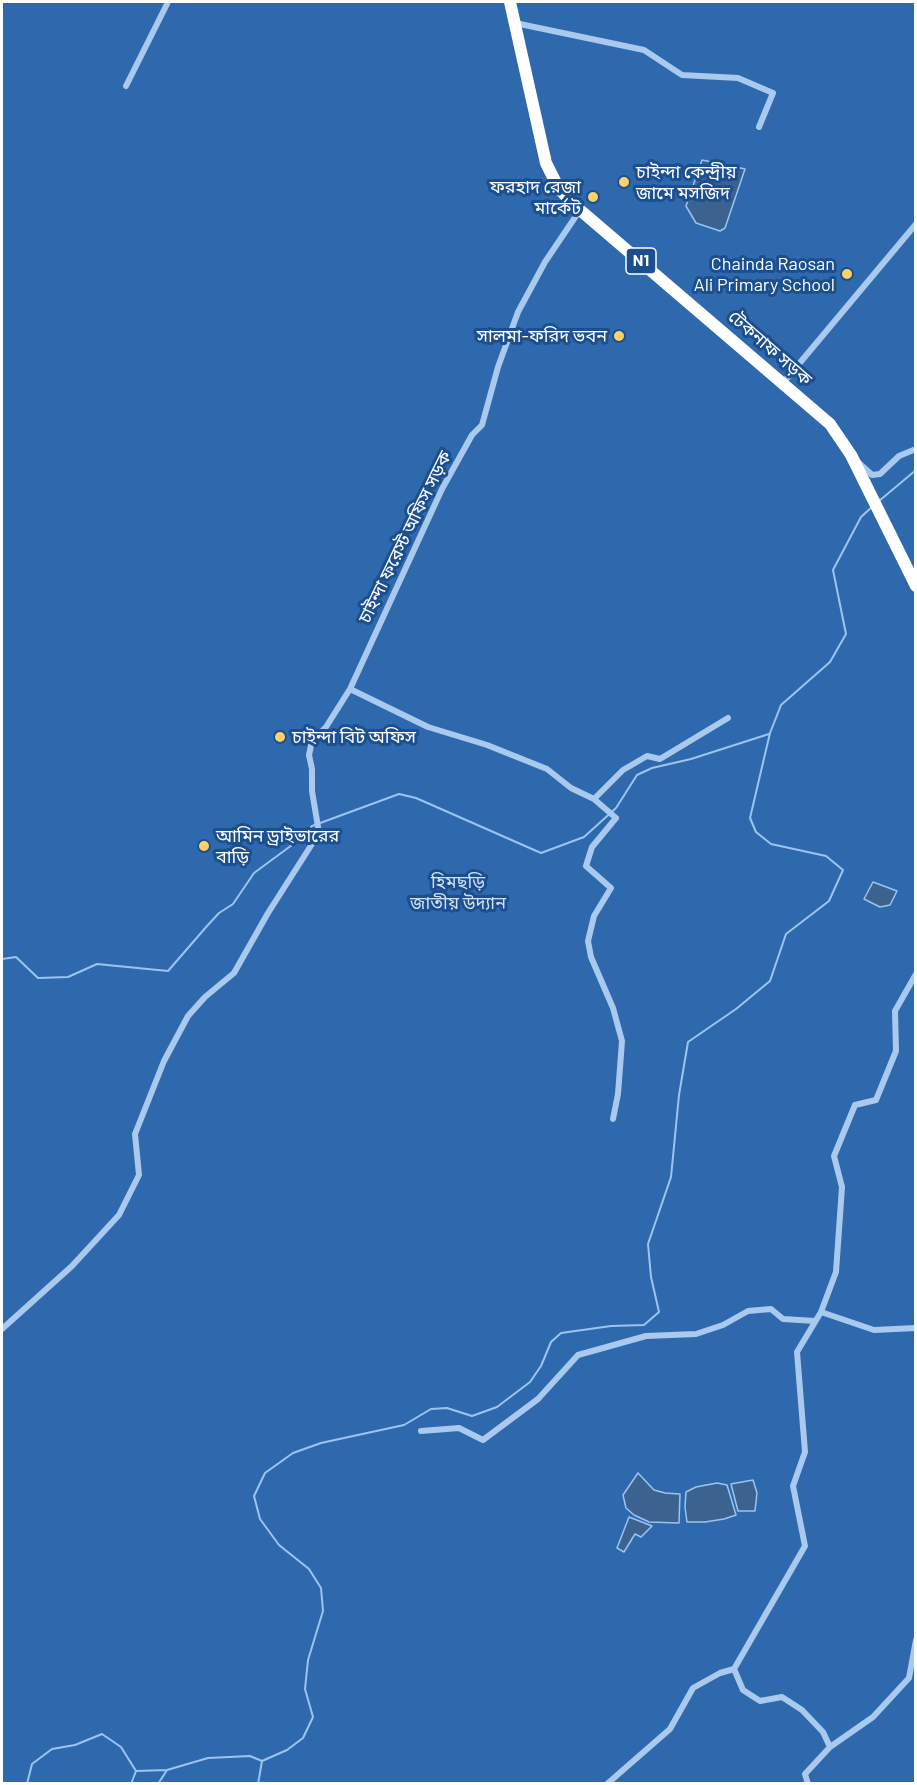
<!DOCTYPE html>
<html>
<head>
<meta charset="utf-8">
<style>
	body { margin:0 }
	#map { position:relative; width:917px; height:1785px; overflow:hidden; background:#1b4f8f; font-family:Barlow,sans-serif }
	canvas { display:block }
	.frame { position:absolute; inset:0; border:3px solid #fff; pointer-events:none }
</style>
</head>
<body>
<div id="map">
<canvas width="917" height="1785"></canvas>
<div class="frame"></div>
</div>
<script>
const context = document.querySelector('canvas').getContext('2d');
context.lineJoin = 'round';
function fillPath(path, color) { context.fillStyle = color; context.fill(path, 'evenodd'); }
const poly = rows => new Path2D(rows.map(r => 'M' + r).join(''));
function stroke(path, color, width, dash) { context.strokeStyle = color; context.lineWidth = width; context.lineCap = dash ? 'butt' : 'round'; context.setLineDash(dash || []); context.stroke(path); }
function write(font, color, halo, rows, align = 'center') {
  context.font = font + ' Barlow,"Noto Sans Bengali",sans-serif'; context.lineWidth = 6; context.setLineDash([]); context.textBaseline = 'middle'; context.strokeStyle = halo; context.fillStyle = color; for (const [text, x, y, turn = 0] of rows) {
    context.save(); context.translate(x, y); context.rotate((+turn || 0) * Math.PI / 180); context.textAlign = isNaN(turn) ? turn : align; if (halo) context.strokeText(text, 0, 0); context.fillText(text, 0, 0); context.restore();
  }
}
const green = poly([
	[2,2,915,2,915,1783,2,1783]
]);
const water = poly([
	[702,160,745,169,725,228,720,231,696,223,686,206,702,160],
	[873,882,897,891,890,905,880,907,864,899,873,882],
	[638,1473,654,1490,665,1493,680,1494,679,1523,649,1522,634,1515,626,1508,623,1495,638,1473],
	[753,1480,757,1493,755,1511,738,1511,731,1484,753,1480],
	[717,1483,727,1485,736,1515,724,1519,705,1522,687,1522,685,1507,686,1492,696,1487,717,1483],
	[629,1517,652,1526,641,1537,635,1534,624,1552,617,1548,629,1517]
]);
const stream = poly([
	[879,501,916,470],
	[2,959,16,957,38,978,68,977,97,964,168,971,207,926,219,913,233,904,254,873,292,845,312,826,399,794,416,798,541,853,584,837,616,808,637,775,652,768,691,759,769,734],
	[136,1771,167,1770],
	[27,1784,32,1764,52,1749,75,1745,102,1734,121,1747,136,1771,131,1784],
	[158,1784,167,1770,208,1758,250,1756,262,1761],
	[258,1784,262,1761,287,1750,303,1738,313,1717,305,1689,308,1660,323,1611,321,1588,309,1569,279,1545,260,1519,254,1496,265,1473,293,1453,321,1443,404,1425,431,1409,447,1408,472,1416,497,1407,530,1382,541,1366,551,1342,561,1333,611,1326,644,1325,659,1312,651,1277,648,1244,671,1177,679,1095,688,1042,736,1009,770,981,786,934,829,901,843,870,826,856,771,844,756,832,750,818,770,733,781,705,830,662,846,634,833,570,861,517,873,506]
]);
const street = poly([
	[515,23,644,50,682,75,738,78,773,93,759,127],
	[126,86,168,2],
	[783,383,916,224],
	[858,462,872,475,880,474,899,456,916,449],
	[350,689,428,727,487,745,547,769,571,788,594,799,623,770,647,756,660,759,728,718],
	[594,799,616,818,592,847,586,866,611,888,594,916,588,941,591,957,613,1008,622,1041,618,1094,613,1119],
	[821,1312,874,1330,916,1328],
	[2,1329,72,1266,119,1215,139,1175,135,1134,164,1061,188,1016,205,997,234,973,268,913,319,833,312,791,312,769,309,755,312,741,326,727,350,689,442,489,472,435,482,425,498,367,518,312,545,262,580,210],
	[421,1431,459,1428,483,1440,538,1399,578,1355,646,1336,696,1334,723,1325,748,1311,771,1309,783,1319,815,1321],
	[734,1669,743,1690,760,1701,782,1697,802,1710,823,1732,830,1747,805,1774,808,1784],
	[830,1747,873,1717,909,1678,916,1640],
	[607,1784,670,1729,693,1688,720,1673,734,1669,805,1546,793,1486,805,1452,797,1352,821,1312,836,1272,842,1187,834,1156,855,1105,876,1100,896,1051,895,1011,916,974]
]);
const highway = poly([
	[510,2,546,163,559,189,580,210,830,424,851,455,916,586]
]);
const markers = [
	[624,182,6,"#ffd166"],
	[593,197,6,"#ffd166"],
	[847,274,6,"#ffd166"],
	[619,336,6,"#ffd166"],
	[280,737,6,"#ffd166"],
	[204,846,6,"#ffd166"]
];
const shields = [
	[641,261,30]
];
const shieldNames = [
	["N1",641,261]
];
const poiNames = [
	["চাইন্দা কেন্দ্রীয়",636,172],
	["জামে মসজিদ",636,193],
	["ফরহাদ রেজা",581,187,"right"],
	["মার্কেট",581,208,"right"],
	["Chainda Raosan",835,264,"right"],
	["Ali Primary School",835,285,"right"],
	["সালমা-ফরিদ ভবন",607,336,"right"],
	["চাইন্দা বিট অফিস",292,737],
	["আমিন ড্রাইভারের",216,836],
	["বাড়ি",216,857]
];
const streetNames = [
	["টেকনাফ সড়ক",770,348,41],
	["চাইন্দা ফরেস্ট অফিস সড়ক",405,537,-64]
];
const parkNames = [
	["হিমছড়ি",458,882],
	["জাতীয় উদ্যান",458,903]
];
fillPath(green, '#2e69ad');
fillPath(water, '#3c6290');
stroke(water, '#9cc4f0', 1.5);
stroke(stream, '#9cc4f0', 2);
stroke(street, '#a9c9ee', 6);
stroke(highway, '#fff', 12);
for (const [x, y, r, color] of markers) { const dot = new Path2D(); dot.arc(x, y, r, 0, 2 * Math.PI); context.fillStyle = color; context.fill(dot); stroke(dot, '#1b4f8f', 2); }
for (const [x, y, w] of shields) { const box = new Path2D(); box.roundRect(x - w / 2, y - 13, w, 26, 4.5); context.fillStyle = '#1b4f8f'; context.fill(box); stroke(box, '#fff', 1.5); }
write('bold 16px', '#fff', null, shieldNames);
write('18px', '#fff', '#1b4f8f', poiNames, 'left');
write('18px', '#fff', '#1b4f8f', streetNames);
write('18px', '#cfe3fa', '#1b4f8f', parkNames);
</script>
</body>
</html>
